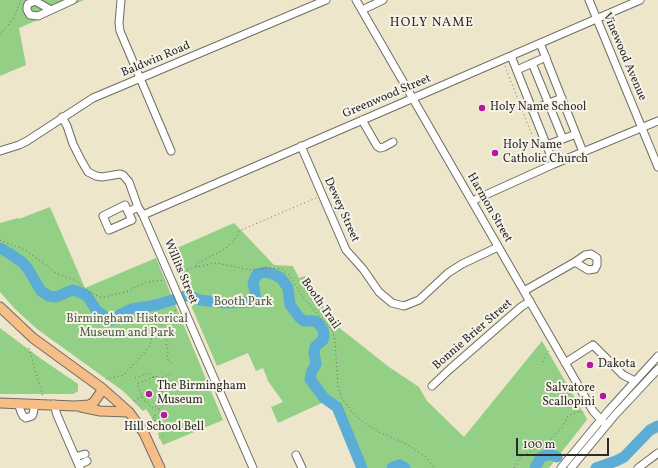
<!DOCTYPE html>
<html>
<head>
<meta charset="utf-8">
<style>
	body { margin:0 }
	#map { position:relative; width:658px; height:468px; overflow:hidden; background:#ede6cb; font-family:Vollkorn,serif }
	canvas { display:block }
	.scale { position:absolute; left:516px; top:438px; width:93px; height:18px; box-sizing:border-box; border:2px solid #2b2b2b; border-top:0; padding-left:5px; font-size:12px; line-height:14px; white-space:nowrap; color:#2b2b2b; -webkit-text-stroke:3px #f7f3e8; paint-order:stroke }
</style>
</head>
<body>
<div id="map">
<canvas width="658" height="468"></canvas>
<div class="scale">100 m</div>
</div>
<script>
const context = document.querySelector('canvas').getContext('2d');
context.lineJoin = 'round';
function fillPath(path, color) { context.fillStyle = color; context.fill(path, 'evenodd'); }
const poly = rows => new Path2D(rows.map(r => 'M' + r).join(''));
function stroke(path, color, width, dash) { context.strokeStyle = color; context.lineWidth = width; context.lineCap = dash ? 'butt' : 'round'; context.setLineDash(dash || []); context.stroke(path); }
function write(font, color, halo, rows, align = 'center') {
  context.font = font + ' Vollkorn,serif'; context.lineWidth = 4; context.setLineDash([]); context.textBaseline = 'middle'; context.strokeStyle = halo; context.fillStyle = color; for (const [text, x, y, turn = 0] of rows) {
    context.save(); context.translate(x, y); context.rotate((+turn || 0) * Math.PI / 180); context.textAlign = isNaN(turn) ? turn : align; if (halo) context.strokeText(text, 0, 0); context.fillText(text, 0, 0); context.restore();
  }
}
const green = poly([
	[0,0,84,0,19,28,26,65,0,76],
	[50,207,85,288,156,258,223,420,163,445,158,434,160,431,146,409,143,411,123,391,37,329,15,309,0,292,0,223,18,218,19,219],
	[234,223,274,265,293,266,299,278,305,276,318,301,326,310,337,326,389,367,419,387,427,401,464,437,542,341,587,419,586,421,549,468,361,468,358,467,350,427,326,401,278,423,271,407,283,402,268,381,263,368,256,371,248,353,217,366,168,252],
	[0,328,40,358,78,384,78,391,73,394,0,394]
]);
const river = poly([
	[0,248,9,253,23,263,28,269,41,291,49,296,56,297,72,290,79,292,87,296,97,311,110,320,117,318,121,314,132,309,156,305,182,297],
	[185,296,190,296,199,300,227,303,252,302,255,301,256,298,253,283,257,274,265,272,273,274,281,278,288,288,290,305,300,318,304,321,315,321,319,324,323,330,324,336,323,340,315,347,314,352,316,364,312,371,310,379,324,398,337,407,362,468],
	[392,468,396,466,400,465,405,468],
	[535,468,541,457,550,454,557,457],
	[596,468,616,461,624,457,650,430,658,426]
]);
const path = poly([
	[0,34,4,30,13,19,21,0],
	[505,66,542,161],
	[0,240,23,249,45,264,54,272,76,281,87,290,99,297,106,297,128,291,146,282,165,280],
	[196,266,199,262,220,252,227,247,236,238,239,231,316,198],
	[176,273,196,267,216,263,251,270,270,268,282,269,290,276,302,296,332,330,335,340,338,388,342,399,354,414,363,422,381,433,400,441,411,447,426,457,434,468],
	[158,323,168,329,170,333,166,342,168,352,167,356,168,360,173,364],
	[29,348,43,397],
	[543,362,546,354,549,351],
	[135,378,149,373,154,377],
	[106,379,124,375,150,346,152,336,157,322,167,314,177,310],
	[158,379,171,374],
	[134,401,143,395],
	[159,410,163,406,161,397,162,390,156,376,137,384,144,401,147,401,150,407,152,408,157,406,167,427,168,427],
	[154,418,153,416,159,414],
	[152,420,155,419,156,422,163,418],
	[159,438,166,435],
	[514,468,519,458,548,442,561,429,568,416,577,412,584,412]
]);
const minor = poly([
	[121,0,119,23,120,31,171,151],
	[356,0,593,411,606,425],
	[589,0,658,167],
	[51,10,35,1,28,4,27,7,27,10,30,15,38,16,73,0],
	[362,10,383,0],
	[540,43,583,152],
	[511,56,554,164],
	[532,63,563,139],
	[517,70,546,57],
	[532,110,562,98],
	[62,117,67,126,73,144,81,160,88,172,96,176,102,177,120,174,123,175,129,182,138,207,143,215,253,468],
	[362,120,377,146,380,148,384,147,393,142],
	[547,145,576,134],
	[301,146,346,250,363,269,379,292,392,303,404,306,419,300,448,273,462,264,498,247],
	[0,151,19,145,27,141,93,98,326,0],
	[472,201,554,164,658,121],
	[128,212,132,220,109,230,103,216,125,205,128,212,138,207],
	[143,215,640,0],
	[524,291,575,262,588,270,595,269,597,265,597,258,591,254,585,255,575,262],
	[565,363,593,345,623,375,635,381],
	[432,386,450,369,521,307,530,301],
	[18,403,21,412,23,416,26,418,32,416,33,414,35,404],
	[54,404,57,415,80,468],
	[296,455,302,468],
	[75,457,85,454],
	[79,465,87,461],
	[561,468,609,410,658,356],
	[571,468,615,415,658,369],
	[638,468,658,453]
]);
const major = poly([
	[0,307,33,338,103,389,129,412,144,433,160,468],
	[0,403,75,406,89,405,94,402,103,389],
	[81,407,100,411,129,412]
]);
const markers = [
	[482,108,4,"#b5179e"],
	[495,153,4,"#b5179e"],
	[590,365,4,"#b5179e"],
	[149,394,4,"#b5179e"],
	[603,396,4,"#b5179e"],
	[164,415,4,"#b5179e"]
];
const streetNames = [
	["Vinewood Avenue",624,57,67],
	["Baldwin Road",156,60,-23],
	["Greenwood Street",387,97,-23],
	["Harmon Street",489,208,60],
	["Dewey Street",341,210,66],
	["Willits Street",180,272,67],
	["Booth Trail",320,304,55],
	["Bonnie Brier Street",473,335,-41]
];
const poiNames = [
	["Holy Name School",490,108],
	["Holy Name",503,146],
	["Catholic Church",503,160],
	["Dakota",598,365],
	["The Birmingham",157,387],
	["Museum",157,401],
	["Salvatore",595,389,"right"],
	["Scallopini",595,403,"right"],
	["Hill School Bell",164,428,"center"]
];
const parkNames = [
	["Booth Park",243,303],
	["Birmingham Historical",127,320],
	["Museum and Park",127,334]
];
const neighbourhoodNames = [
	["HOLY NAME",432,24]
];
fillPath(green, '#93cf84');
stroke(river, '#5bacd6', 11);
stroke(minor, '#6f6c63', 9);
stroke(major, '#6f6c63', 11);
stroke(path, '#6f6c63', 1, [1, 3]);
stroke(minor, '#fff', 7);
stroke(major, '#f6be87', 9);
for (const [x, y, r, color] of markers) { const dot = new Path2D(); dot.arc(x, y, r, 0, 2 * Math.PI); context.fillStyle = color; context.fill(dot); stroke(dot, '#f7f3e8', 1.5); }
write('12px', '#2b2b2b', '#f7f3e8', streetNames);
write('12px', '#2b2b2b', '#f7f3e8', poiNames, 'left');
write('12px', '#4a5c46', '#f7f3e8', parkNames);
context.letterSpacing = '1px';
write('13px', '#2b2b2b', '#f7f3e8', neighbourhoodNames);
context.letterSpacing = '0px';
</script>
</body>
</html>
